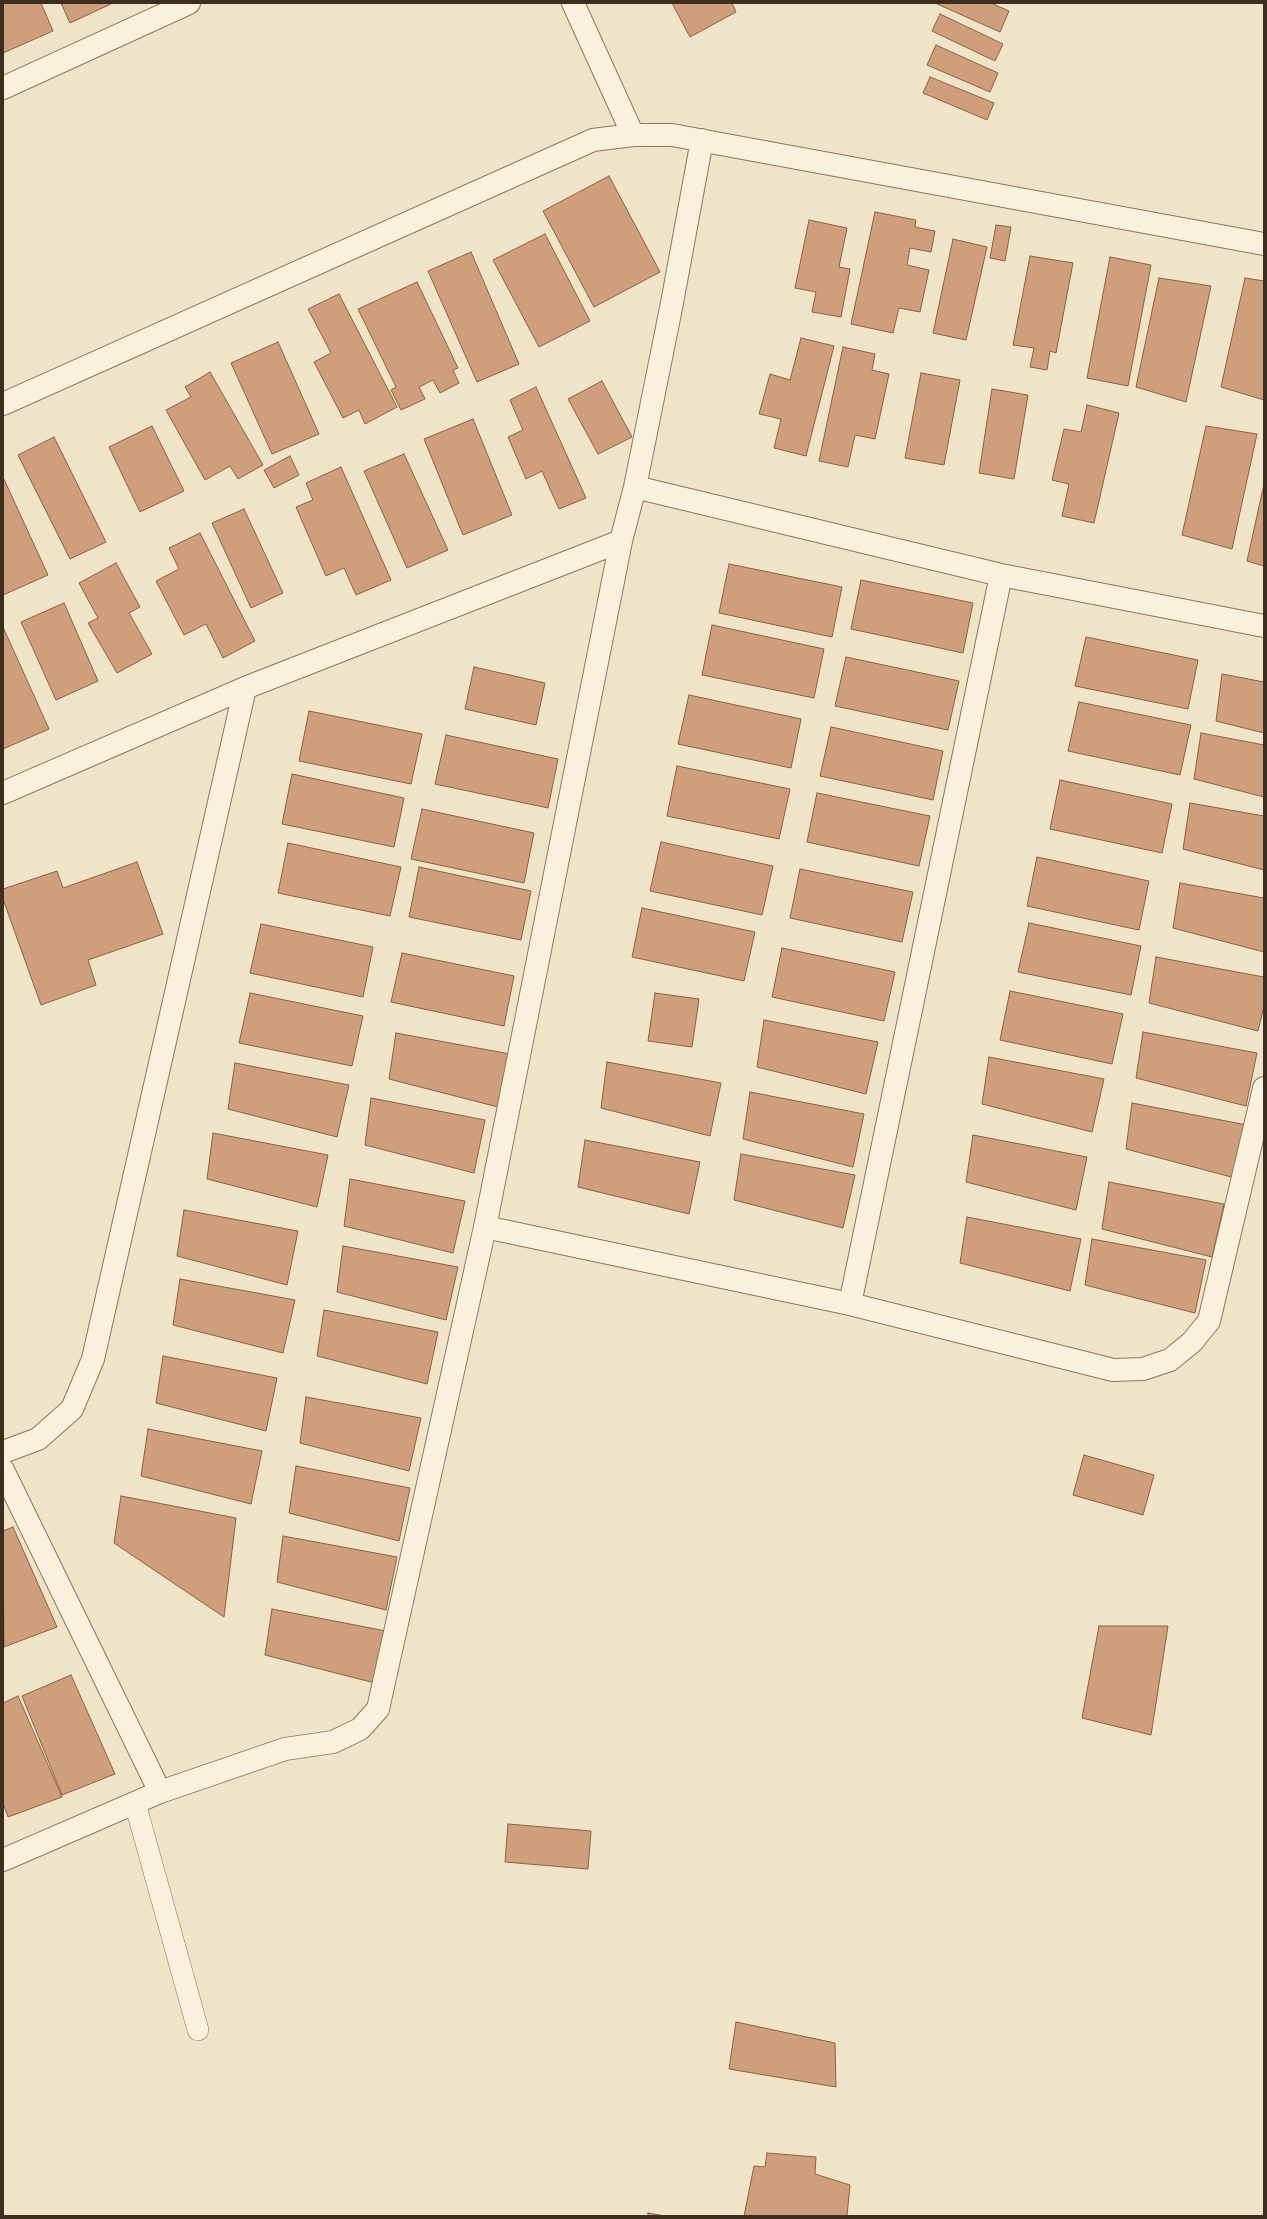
<!DOCTYPE html>
<html>
<head>
<meta charset="utf-8">
<style>
	body { margin:0 }
	#map { position:relative; width:1267px; height:2219px; overflow:hidden; background:#f0e4c8; font-family:"IBM Plex Serif",serif }
	canvas { display:block }
	.frame { position:absolute; inset:0; border:4px solid #3d2e20; pointer-events:none }
</style>
</head>
<body>
<div id="map">
<canvas width="1267" height="2219"></canvas>
<div class="frame"></div>
</div>
<script>
const context = document.querySelector('canvas').getContext('2d');
context.lineJoin = 'round';
function fillPath(path, color) { context.fillStyle = color; context.fill(path, 'evenodd'); }
const poly = rows => new Path2D(rows.map(r => 'M' + r).join(''));
function stroke(path, color, width, dash) { context.strokeStyle = color; context.lineWidth = width; context.lineCap = dash ? 'butt' : 'round'; context.setLineDash(dash || []); context.stroke(path); }
const building = poly([
	[3,3,41,3,53,31,3,53,3,3],
	[61,3,113,3,70,23,61,3],
	[672,3,732,3,736,12,690,37,672,3],
	[935,3,991,3,1009,11,1000,32,935,3],
	[940,14,1003,44,995,61,932,31,940,14],
	[936,45,998,73,990,92,927,65,936,45],
	[930,77,994,103,987,120,923,93,930,77],
	[609,176,660,272,594,307,543,211,609,176],
	[875,212,916,220,915,227,935,231,931,252,910,248,907,265,929,270,920,312,899,308,893,333,851,324,875,212],
	[809,220,847,228,839,267,850,269,841,317,812,312,816,292,795,288,809,220],
	[996,225,1011,227,1005,261,990,258,996,225],
	[545,234,590,321,539,347,493,260,545,234],
	[953,239,987,247,966,340,933,333,953,239],
	[471,252,519,364,477,382,428,271,471,252],
	[1030,256,1073,263,1056,353,1050,351,1047,370,1030,367,1034,348,1013,345,1030,256],
	[1110,257,1151,265,1128,386,1087,378,1110,257],
	[1159,278,1211,286,1186,402,1136,387,1159,278],
	[1245,278,1264,281,1264,400,1221,387,1245,278],
	[417,282,458,368,453,370,459,383,440,393,433,380,419,387,425,399,401,410,391,390,396,387,358,309,417,282],
	[339,294,397,407,365,424,359,410,343,418,314,362,331,353,308,309,339,294],
	[801,338,834,346,806,456,774,448,781,419,759,414,770,374,790,380,801,338],
	[278,342,319,434,272,454,231,363,278,342],
	[843,347,875,354,872,370,889,374,875,439,855,435,848,467,819,461,843,347],
	[210,372,263,465,238,479,230,466,205,480,166,410,191,397,185,387,210,372],
	[921,373,960,380,944,465,905,458,921,373],
	[602,381,632,437,598,454,568,399,602,381],
	[536,387,586,498,559,509,542,471,526,479,508,437,523,430,510,400,536,387],
	[992,389,1028,395,1014,479,979,473,992,389],
	[1087,405,1119,413,1094,523,1062,516,1069,484,1052,480,1064,429,1081,432,1087,405],
	[473,419,512,515,463,535,424,439,473,419],
	[152,426,184,491,140,512,109,447,152,426],
	[1206,426,1257,434,1232,549,1182,535,1206,426],
	[54,437,106,542,70,559,18,455,54,437],
	[404,454,448,550,407,568,364,471,404,454],
	[290,456,299,475,274,488,264,470,290,456],
	[341,467,391,580,356,595,344,568,326,576,296,507,313,500,306,483,341,467],
	[3,477,48,575,3,595,3,477],
	[1264,484,1264,566,1247,561,1264,484],
	[244,509,283,593,251,608,212,523,244,509],
	[200,533,255,641,223,658,206,624,184,635,156,581,179,569,169,548,200,533],
	[116,563,140,607,129,613,152,654,117,673,88,623,98,618,79,583,116,563],
	[729,564,842,587,832,637,719,613,729,564],
	[861,580,973,603,963,653,851,629,861,580],
	[64,603,98,681,56,700,21,622,64,603],
	[712,625,824,649,814,698,702,675,712,625],
	[3,627,49,729,3,749,3,627],
	[1086,637,1198,660,1188,709,1075,686,1086,637],
	[846,657,959,681,948,730,835,706,846,657],
	[474,667,545,683,536,725,465,709,474,667],
	[1222,674,1264,682,1264,733,1216,721,1222,674],
	[689,695,801,719,791,768,678,744,689,695],
	[1079,702,1191,725,1180,775,1068,751,1079,702],
	[309,711,422,734,411,784,299,761,309,711],
	[831,727,943,751,933,800,820,776,831,727],
	[1201,733,1264,745,1264,797,1194,779,1201,733],
	[446,735,558,759,548,808,435,784,446,735],
	[677,766,790,789,779,839,667,816,677,766],
	[292,774,404,798,394,847,282,824,292,774],
	[1060,780,1172,804,1162,853,1050,829,1060,780],
	[817,793,930,816,919,866,807,842,817,793],
	[1190,803,1264,816,1264,870,1183,849,1190,803],
	[422,809,534,833,524,883,411,859,422,809],
	[661,842,773,866,762,915,650,891,661,842],
	[288,843,401,867,390,916,278,893,288,843],
	[1037,857,1149,881,1139,930,1027,906,1037,857],
	[137,862,163,934,88,960,96,985,41,1005,3,899,3,889,57,871,63,888,137,862],
	[419,867,531,891,521,940,409,917,419,867],
	[800,869,913,892,902,942,790,918,800,869],
	[1180,883,1264,898,1264,952,1173,928,1180,883],
	[642,908,755,932,744,981,632,957,642,908],
	[1029,923,1141,946,1131,995,1018,972,1029,923],
	[261,924,373,947,363,997,250,973,261,924],
	[782,948,895,972,884,1021,772,997,782,948],
	[402,953,514,976,504,1026,391,1002,402,953],
	[1156,957,1264,977,1264,1006,1258,1031,1149,1003,1156,957],
	[1010,991,1123,1014,1112,1064,1000,1040,1010,991],
	[250,993,363,1016,352,1066,239,1043,250,993],
	[655,993,699,999,692,1047,648,1041,655,993],
	[764,1020,878,1042,866,1094,757,1067,764,1020],
	[1143,1032,1257,1053,1246,1106,1136,1078,1143,1032],
	[396,1033,510,1054,498,1107,389,1079,396,1033],
	[989,1057,1104,1079,1092,1132,982,1104,989,1057],
	[607,1062,721,1083,710,1136,601,1108,607,1062],
	[235,1063,349,1085,337,1137,228,1109,235,1063],
	[750,1092,864,1114,853,1167,743,1139,750,1092],
	[371,1098,485,1120,474,1173,365,1145,371,1098],
	[1132,1103,1247,1125,1235,1178,1126,1149,1132,1103],
	[213,1133,328,1155,317,1207,207,1179,213,1133],
	[973,1135,1087,1157,1076,1210,966,1182,973,1135],
	[585,1140,700,1162,689,1214,578,1187,585,1140],
	[741,1154,855,1175,843,1228,734,1200,741,1154],
	[350,1179,465,1201,453,1253,344,1226,350,1179],
	[1109,1182,1224,1204,1212,1257,1102,1229,1109,1182],
	[184,1210,298,1231,287,1285,177,1256,184,1210],
	[967,1217,1081,1239,1070,1291,960,1263,967,1217],
	[1092,1239,1206,1260,1195,1313,1085,1285,1092,1239],
	[343,1246,458,1267,446,1320,337,1292,343,1246],
	[180,1279,295,1300,283,1353,173,1325,180,1279],
	[324,1310,438,1332,427,1384,317,1356,324,1310],
	[163,1356,277,1378,266,1431,156,1403,163,1356],
	[306,1397,421,1418,409,1471,300,1443,306,1397],
	[148,1429,262,1451,251,1504,141,1476,148,1429],
	[1084,1455,1154,1475,1143,1515,1073,1495,1084,1455],
	[296,1466,410,1488,399,1541,289,1513,296,1466],
	[121,1496,236,1518,224,1617,114,1543,121,1496],
	[13,1527,57,1627,4,1647,3,1531,13,1527],
	[283,1536,397,1557,386,1610,277,1582,283,1536],
	[272,1609,386,1631,375,1683,265,1655,272,1609],
	[1099,1626,1168,1626,1151,1735,1082,1718,1099,1626],
	[71,1675,115,1774,62,1795,22,1696,71,1675],
	[18,1696,62,1797,8,1817,3,1803,3,1703,18,1696],
	[508,1824,591,1831,588,1869,505,1862,508,1824],
	[736,2022,835,2043,836,2087,729,2069,736,2022],
	[767,2153,816,2157,815,2174,850,2185,847,2216,744,2216,754,2166,765,2167,767,2153],
	[648,2213,665,2216,648,2216,648,2213]
]);
const lane = poly([
	[135,1803,198,2030]
]);
const street = poly([
	[573,3,633,135],
	[3,88,189,3],
	[3,404,593,140,633,135,672,135,1264,244],
	[635,487,1001,575,1264,626],
	[3,793,245,688,621,541],
	[485,1227,850,1304,1113,1370,1143,1369,1170,1360,1192,1342,1209,1321,1264,1088],
	[850,1304,1001,575],
	[3,1452,38,1439,72,1409,93,1359,245,688],
	[3,1470,160,1792],
	[3,1860,160,1792,285,1749,333,1742,360,1729,378,1709,485,1227,621,541,635,487,672,303,702,140]
]);
fillPath(building, '#cf9f7d');
stroke(building, '#8d5f41', 1);
stroke(lane, '#8d765c', 22);
stroke(street, '#8d765c', 24);
stroke(lane, '#faf1dc', 21);
stroke(street, '#faf1dc', 22);
</script>
</body>
</html>
